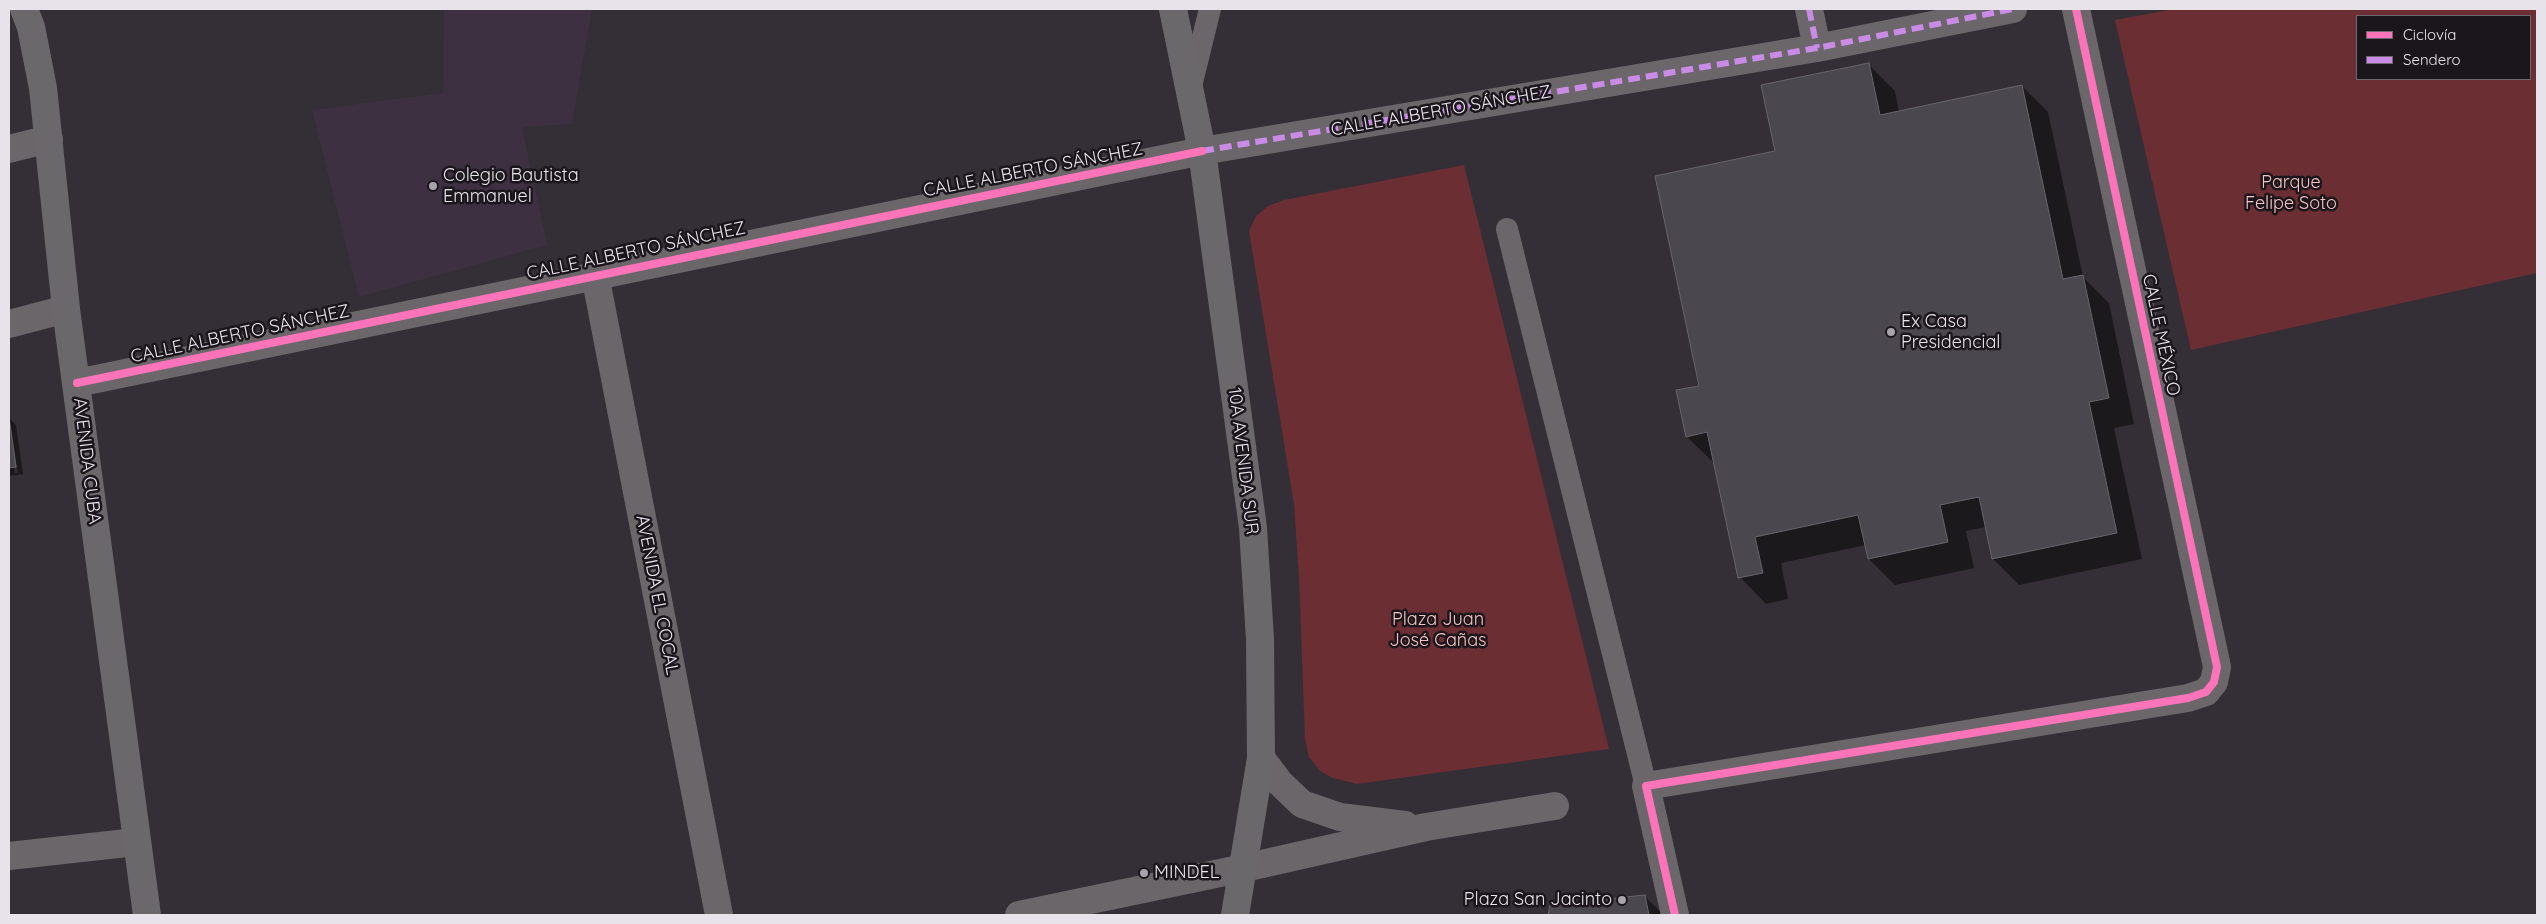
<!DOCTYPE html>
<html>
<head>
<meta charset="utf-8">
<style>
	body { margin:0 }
	#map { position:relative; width:2546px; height:924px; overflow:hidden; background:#342f36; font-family:Quicksand,sans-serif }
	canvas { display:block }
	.frame { position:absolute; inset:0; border:10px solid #e8e2eb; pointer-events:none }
	.legend { position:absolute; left:2356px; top:15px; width:175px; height:65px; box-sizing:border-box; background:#1b161c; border:1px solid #6d686f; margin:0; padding:6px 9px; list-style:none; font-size:15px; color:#e8e2eb }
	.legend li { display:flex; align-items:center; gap:10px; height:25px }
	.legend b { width:25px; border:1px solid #6d686f }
</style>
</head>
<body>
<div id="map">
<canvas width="2546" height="924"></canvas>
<div class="frame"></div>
<ul class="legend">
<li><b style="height:6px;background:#fb73b8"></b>Ciclovía</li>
<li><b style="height:6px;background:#ca8be6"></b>Sendero</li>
</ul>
</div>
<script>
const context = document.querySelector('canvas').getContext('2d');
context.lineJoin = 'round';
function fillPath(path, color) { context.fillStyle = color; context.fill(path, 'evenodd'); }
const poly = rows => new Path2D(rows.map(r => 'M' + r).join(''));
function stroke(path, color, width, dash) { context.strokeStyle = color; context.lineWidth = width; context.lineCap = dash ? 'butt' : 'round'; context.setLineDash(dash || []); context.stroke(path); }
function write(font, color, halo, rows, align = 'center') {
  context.font = font + ' Quicksand,sans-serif'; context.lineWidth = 5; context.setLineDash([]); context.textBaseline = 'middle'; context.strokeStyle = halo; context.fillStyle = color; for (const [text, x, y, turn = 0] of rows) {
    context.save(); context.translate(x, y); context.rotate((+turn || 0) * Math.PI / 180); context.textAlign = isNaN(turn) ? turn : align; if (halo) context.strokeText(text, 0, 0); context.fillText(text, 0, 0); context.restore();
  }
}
const built = poly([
	[444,9,592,9,572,124,522,127,547,245,359,297,312,110,443,93]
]);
const green = poly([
	[2174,9,2537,9,2537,273,2191,350,2115,20],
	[2357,16,2530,16,2530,79,2357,79],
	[1464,165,1609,749,1357,784,1333,778,1320,771,1309,757,1305,740,1299,576,1294,504,1249,231,1256,216,1268,206,1284,200]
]);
const shadow = poly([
	[1868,64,1895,91,1899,112,2022,86,2048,112,2083,277,2109,303,2134,424,2114,428,2142,559,2019,585,1993,559,1986,527,1966,531,1974,568,1895,585,1869,559,1866,545,1781,563,1788,599,1766,604,1740,577,1714,463,1687,437,1700,386,1776,152],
	[9,418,16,425,23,474,9,476,9,426,15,473,18,473],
	[1644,896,1664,915,1549,915,1551,906]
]);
const building = poly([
	[1869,63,1880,115,2022,85,2063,279,2083,275,2109,398,2089,402,2117,533,1992,559,1979,497,1940,505,1948,542,1868,559,1858,515,1755,537,1763,573,1738,578,1707,432,1686,437,1676,390,1699,386,1655,176,1775,151,1761,85,1869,63],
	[9,417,16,467,9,468,9,417],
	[1645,895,1649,915,1548,915,1550,905,1645,895]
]);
const service = poly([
	[1190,90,1210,9],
	[1507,229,1646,786]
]);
const pedestrian = poly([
	[1809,9,1817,48],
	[1202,151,1817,48,2013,9]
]);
const minor = poly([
	[9,149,49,139],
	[595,275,719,915],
	[9,324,66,309],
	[77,383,1202,151],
	[1261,758,1279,782,1302,804,1340,817,1405,825],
	[9,856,136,842],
	[1244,868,1426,827,1555,806],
	[1675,915,1646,786,2188,698,2206,692,2214,682,2217,667,2076,9]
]);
const tertiary = poly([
	[1019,915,1244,868]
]);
const secondary = poly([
	[24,9,31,27,43,88,66,309,147,915],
	[1173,9,1202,151,1253,528,1260,639,1261,758,1235,915]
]);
const quiet = poly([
	[1809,9,1817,48],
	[1202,151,1817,48,2013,9]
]);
const cycleway = poly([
	[77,383,1202,151],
	[1675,915,1646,786,2188,698,2206,692,2214,682,2217,667,2076,9]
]);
const markers = [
	[433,186,5,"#a9a3ac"],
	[1891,332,5,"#a9a3ac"],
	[1144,873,5,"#a9a3ac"],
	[1622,900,5,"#a9a3ac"]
];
const streetNames = [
	["CALLE ALBERTO SÁNCHEZ",1441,111,-10],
	["CALLE ALBERTO SÁNCHEZ",1033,170,-11],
	["CALLE ALBERTO SÁNCHEZ",636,251,-12],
	["CALLE ALBERTO SÁNCHEZ",240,334,-12],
	["CALLE MÉXICO",2161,335,78],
	["AVENIDA CUBA",87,461,83],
	["10A AVENIDA SUR",1243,461,83],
	["AVENIDA EL COCAL",657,595,79]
];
const poiNames = [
	["Colegio Bautista",443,176],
	["Emmanuel",443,197],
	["Ex Casa",1901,322],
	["Presidencial",1901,343],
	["MINDEL",1154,873],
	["Plaza San Jacinto",1612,900,"right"]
];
const parkNames = [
	["Parque",2291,183],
	["Felipe Soto",2291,204],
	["Plaza Juan",1438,620],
	["José Cañas",1438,641]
];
fillPath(built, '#3d3041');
fillPath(green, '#6b2e33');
fillPath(shadow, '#0007');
fillPath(building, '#4a484e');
stroke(building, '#67656b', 1);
stroke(service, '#6a6669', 22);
stroke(pedestrian, '#6a6669', 28);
stroke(minor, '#6a6669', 28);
stroke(tertiary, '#6a6669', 28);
stroke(secondary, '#6b686c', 28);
stroke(quiet, '#ca8be6', 6, [12, 6]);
stroke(cycleway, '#fb73b8', 8);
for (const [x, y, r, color] of markers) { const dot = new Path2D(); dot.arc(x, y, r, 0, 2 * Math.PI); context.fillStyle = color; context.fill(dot); stroke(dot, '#1b161c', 2); }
write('18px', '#e8e2eb', '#1b161c', streetNames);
write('18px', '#e8e2eb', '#1b161c', poiNames, 'left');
write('18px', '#f6c3c2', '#1b161c', parkNames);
</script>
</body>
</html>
